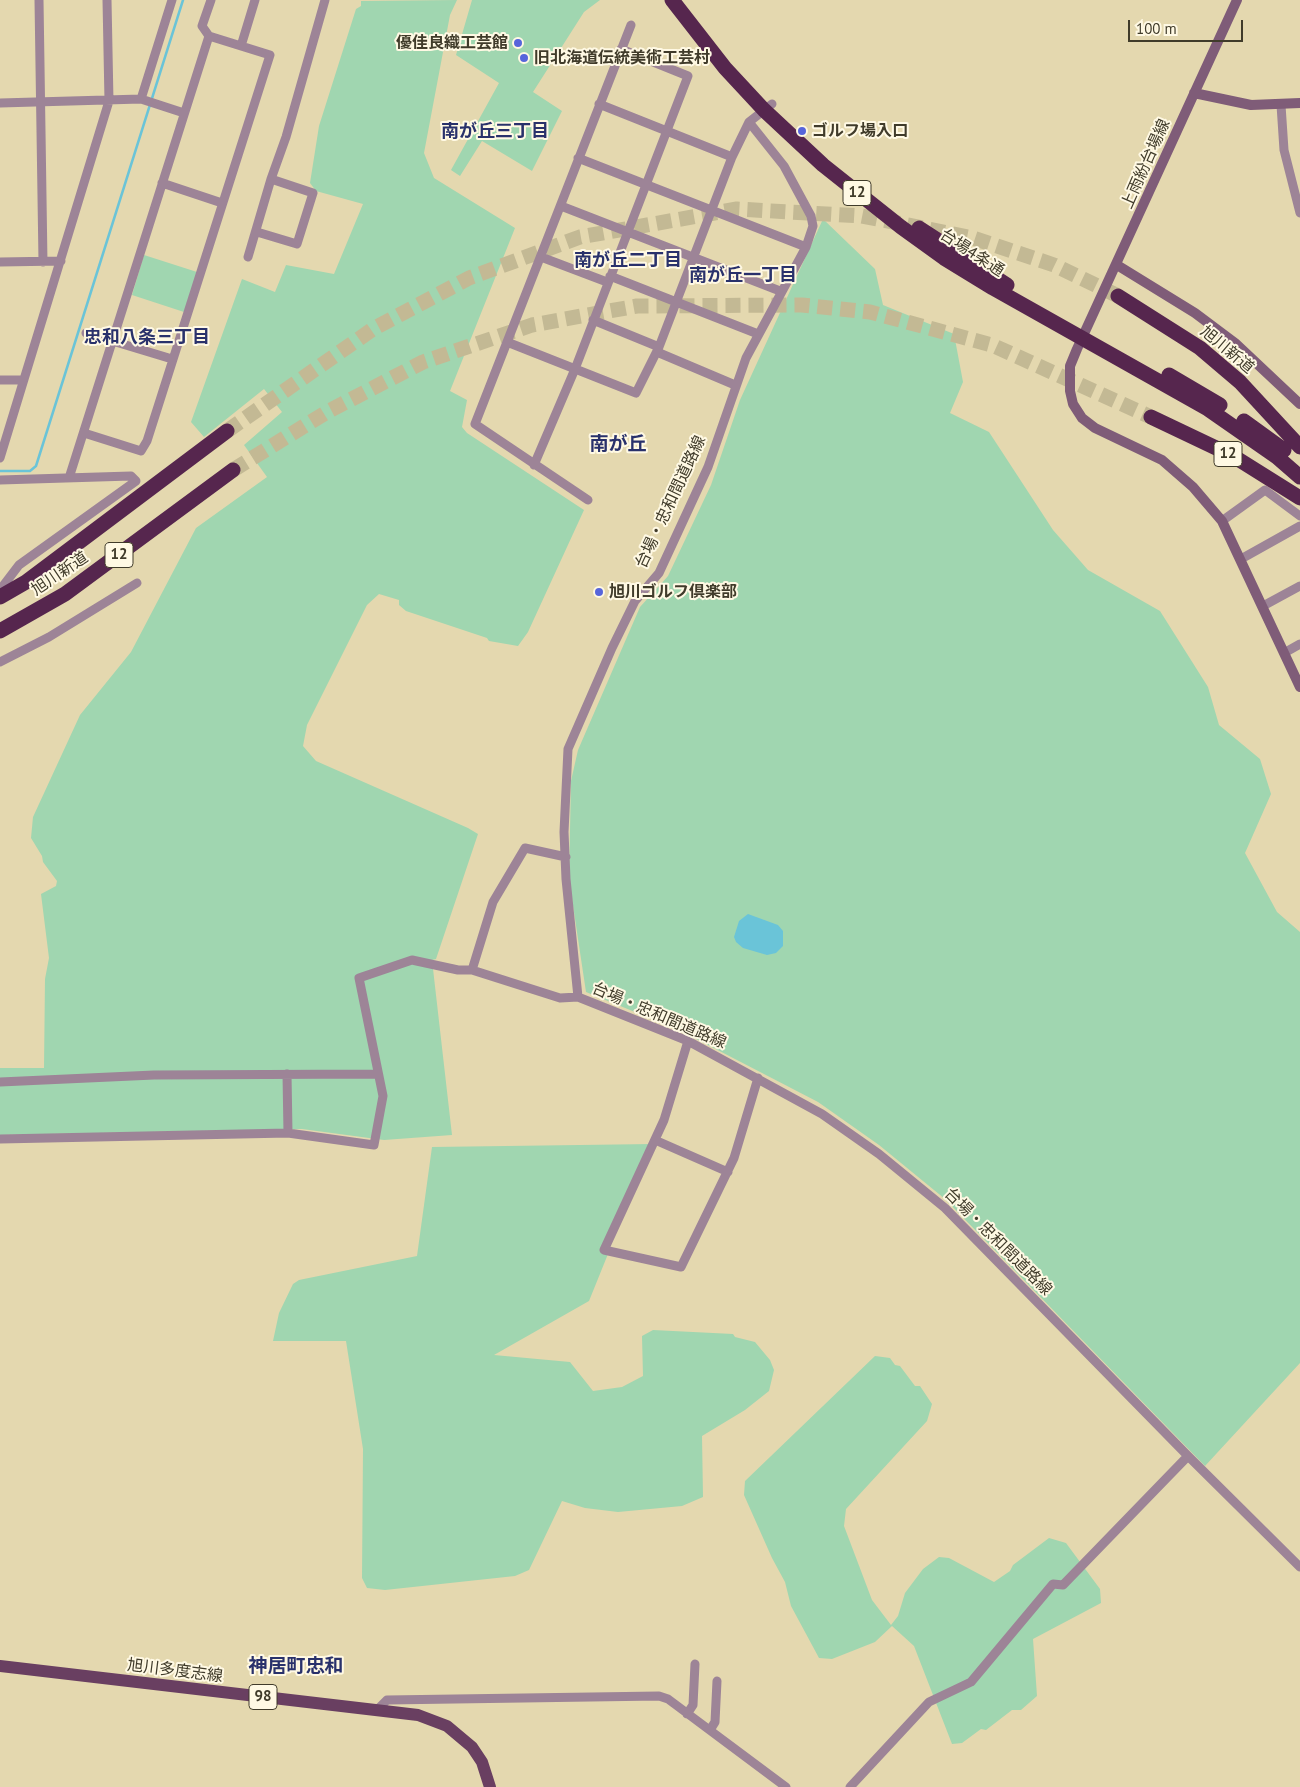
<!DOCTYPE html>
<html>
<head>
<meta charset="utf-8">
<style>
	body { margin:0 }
	#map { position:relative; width:1300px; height:1787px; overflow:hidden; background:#e4d8af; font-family:"PT Sans",sans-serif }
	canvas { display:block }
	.scale { position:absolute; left:1128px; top:20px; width:115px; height:22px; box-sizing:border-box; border:2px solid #403b2a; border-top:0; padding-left:6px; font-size:15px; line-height:18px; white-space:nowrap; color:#403b2a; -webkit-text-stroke:4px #fff9e4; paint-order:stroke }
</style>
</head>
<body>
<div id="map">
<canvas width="1300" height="1787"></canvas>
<div class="scale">100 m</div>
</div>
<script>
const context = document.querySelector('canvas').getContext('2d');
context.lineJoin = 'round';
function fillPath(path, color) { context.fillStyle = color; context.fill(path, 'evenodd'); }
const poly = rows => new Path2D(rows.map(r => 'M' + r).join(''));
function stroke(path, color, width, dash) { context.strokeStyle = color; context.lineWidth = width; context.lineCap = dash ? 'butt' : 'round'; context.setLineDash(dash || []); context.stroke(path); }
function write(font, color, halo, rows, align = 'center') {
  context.font = font + ' "PT Sans","Noto Sans JP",sans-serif'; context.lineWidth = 4; context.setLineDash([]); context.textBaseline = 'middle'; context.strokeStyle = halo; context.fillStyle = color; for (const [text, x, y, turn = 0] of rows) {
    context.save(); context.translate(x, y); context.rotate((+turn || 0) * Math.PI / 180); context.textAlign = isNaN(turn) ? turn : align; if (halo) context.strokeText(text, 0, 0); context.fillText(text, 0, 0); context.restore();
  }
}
const green = poly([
	[457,0,450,15,424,153,434,178,515,228,450,391,467,400,462,427,467,433,584,510,528,632,518,646,489,641,487,638,406,611,399,605,399,600,379,594,367,605,307,725,303,746,316,761,468,828,478,834,436,959,432,960,452,1135,384,1140,302,1129,0,1135,0,1068,44,1068,45,979,49,958,41,894,56,886,57,881,43,862,42,856,31,838,33,817,80,715,131,652,196,528,267,477,244,445,282,412,264,389,204,437,191,422,242,279,275,292,286,265,334,274,363,204,316,191,310,183,319,126,356,9,361,6,361,1],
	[472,0,600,0,584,12,533,92,562,111,532,171,482,141,460,176,451,170,499,83,456,55],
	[823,219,875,269,883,305,954,334,963,382,950,413,989,432,1053,530,1088,570,1160,611,1208,687,1219,725,1260,759,1271,794,1245,853,1277,912,1300,932,1300,1363,1205,1466,945,1199,879,1145,818,1102,679,1030,586,992,569,879,571,781,578,750,640,607,668,576,711,485,740,400],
	[144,255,197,272,184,312,132,295],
	[653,1144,614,1225,608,1254,589,1301,494,1355,570,1362,593,1391,622,1387,643,1376,642,1336,653,1330,733,1334,735,1337,755,1342,770,1360,774,1370,769,1391,745,1410,702,1436,703,1497,682,1506,618,1512,585,1508,562,1501,529,1570,515,1576,385,1590,367,1588,362,1578,363,1449,346,1341,273,1341,279,1313,293,1284,299,1280,417,1256,432,1147],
	[875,1356,890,1358,895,1365,900,1366,915,1386,920,1386,932,1404,927,1421,846,1509,844,1526,872,1600,891,1625,898,1616,905,1593,923,1569,939,1557,949,1558,994,1582,1010,1571,1013,1565,1049,1538,1066,1543,1100,1589,1101,1603,1033,1639,1037,1696,1021,1710,1012,1710,986,1730,981,1729,962,1743,952,1744,914,1646,892,1626,875,1642,832,1659,819,1658,791,1606,785,1582,772,1558,744,1495,745,1481]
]);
const water = poly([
	[748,914,778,925,783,931,783,946,776,953,767,955,743,948,736,942,734,937,739,921]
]);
const stream = poly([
	[0,471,30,471,36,466,183,0]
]);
const highwayTunnel = poly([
	[227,431,373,329,469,278,580,237,737,209,862,216,973,238,1054,265,1118,296],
	[233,470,327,412,423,362,532,325,637,306,802,305,870,312,992,345,1151,417]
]);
const street = poly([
	[39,0,43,262],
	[241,46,255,0],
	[141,99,172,0],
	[0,103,141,99,184,113],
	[599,104,732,157],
	[1281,105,1284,150,1300,213],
	[578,158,806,247],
	[162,183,222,203],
	[561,206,780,291],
	[257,232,297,244,313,193,271,179],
	[248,257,271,179,286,137,325,0],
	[541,257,607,282],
	[0,262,61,261],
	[610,276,758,334],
	[593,320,659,347],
	[86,333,172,359],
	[507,342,636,393,659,347,732,157,749,122,772,104],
	[657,352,735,385],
	[0,380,23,380],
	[84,433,141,451,147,441,270,55,209,36,202,26,211,0],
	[0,458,109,101,107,0],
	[534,465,575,369,688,76,621,49],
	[69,478,209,36],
	[0,480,131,476,136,481,19,565,0,590],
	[588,500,475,424,631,25],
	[1222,521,1265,490,1300,516],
	[1241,559,1300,526],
	[1263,606,1300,586],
	[1284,653,1300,644],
	[0,662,49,637,137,583],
	[472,970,493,902,525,848,566,857],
	[578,997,566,879,564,832,568,749,612,648,635,601,659,573,708,467,746,358,806,247,813,226,811,216,784,166,749,122],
	[688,1041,664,1120,604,1250,681,1267,734,1158,758,1078],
	[287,1074,288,1133],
	[0,1082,154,1075,378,1074],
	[0,1139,288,1133,374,1145,383,1096,359,978,412,960,458,970,472,970,560,998,578,997,688,1041,822,1114,879,1154,945,1208,1188,1456,1300,1567],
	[655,1140,728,1172],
	[377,1710,387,1700,659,1696,668,1699,786,1787],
	[687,1714,693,1705,695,1664],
	[710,1730,715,1722,717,1681],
	[850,1787,929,1702,971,1682,1053,1584,1063,1585,1188,1456]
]);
const secondary = poly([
	[1237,0,1077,349,1070,366,1070,391,1073,404,1082,418,1095,428,1162,460,1193,487,1222,521,1300,687],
	[1194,93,1251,105,1300,103],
	[1117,265,1195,313,1235,343,1300,404]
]);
const primary = poly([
	[0,1666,418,1715,447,1726,472,1747,482,1762,490,1787]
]);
const highway = poly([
	[672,0,725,68,764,110,823,165,901,227,944,258,993,288,1208,409,1277,457,1300,477],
	[919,228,1007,285],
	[1118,296,1200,348,1240,382,1300,447],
	[1169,375,1220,405],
	[1151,417,1233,456,1300,498],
	[1244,421,1284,450],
	[0,597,26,582,227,431],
	[0,631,65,594,233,470]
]);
const markers = [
	[518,43,5,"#5765db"],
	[524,58,5,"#5765db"],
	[802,131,5,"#5765db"],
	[599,592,5,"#5765db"]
];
const shields = [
	[857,193,28],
	[1228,454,28],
	[119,555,28],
	[263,1697,28]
];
const shieldNames = [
	["12",857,193],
	["12",1228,454],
	["12",119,555],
	["98",263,1697]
];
const poiNames = [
	["優佳良織工芸館",508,43,"right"],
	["旧北海道伝統美術工芸村",534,58],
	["ゴルフ場入口",812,131],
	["旭川ゴルフ倶楽部",609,592]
];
const streetNames = [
	["上雨紛台場線",1146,164,-66],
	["台場4条通",972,253,33],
	["旭川新道",1227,350,40],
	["台場・忠和間道路線",671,502,-65],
	["旭川新道",60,574,-34],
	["台場・忠和間道路線",659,1016,23],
	["台場・忠和間道路線",998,1242,45],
	["旭川多度志線",175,1671,7]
];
const neighbourhoodNames = [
	["南が丘三丁目",495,132],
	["南が丘二丁目",628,261],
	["南が丘一丁目",743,276],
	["忠和八条三丁目",147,338]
];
const quarterNames = [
	["南が丘",618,445],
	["神居町忠和",296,1667]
];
fillPath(green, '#a0d6b0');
fillPath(water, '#6ac4d8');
stroke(stream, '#6ac4d8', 2.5);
stroke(highwayTunnel, '#c3b994', 15, [15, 8]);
stroke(street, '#9d8497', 9);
stroke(secondary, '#7f5c78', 10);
stroke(primary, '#693f61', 12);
stroke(highway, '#56264e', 15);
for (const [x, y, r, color] of markers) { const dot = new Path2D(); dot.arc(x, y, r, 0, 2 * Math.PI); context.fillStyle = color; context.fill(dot); stroke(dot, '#fff9e4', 2); }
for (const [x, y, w] of shields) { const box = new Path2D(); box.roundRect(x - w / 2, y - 12.5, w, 25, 4); context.fillStyle = '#fff9e4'; context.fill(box); stroke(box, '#403b2a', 1); }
write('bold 15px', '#403b2a', null, shieldNames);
write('bold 16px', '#403b2a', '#fff9e4', poiNames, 'left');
write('16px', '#403b2a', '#fff9e4', streetNames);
write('bold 18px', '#29316b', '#fff9e4', neighbourhoodNames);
write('bold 19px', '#29316b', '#fff9e4', quarterNames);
</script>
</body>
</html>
